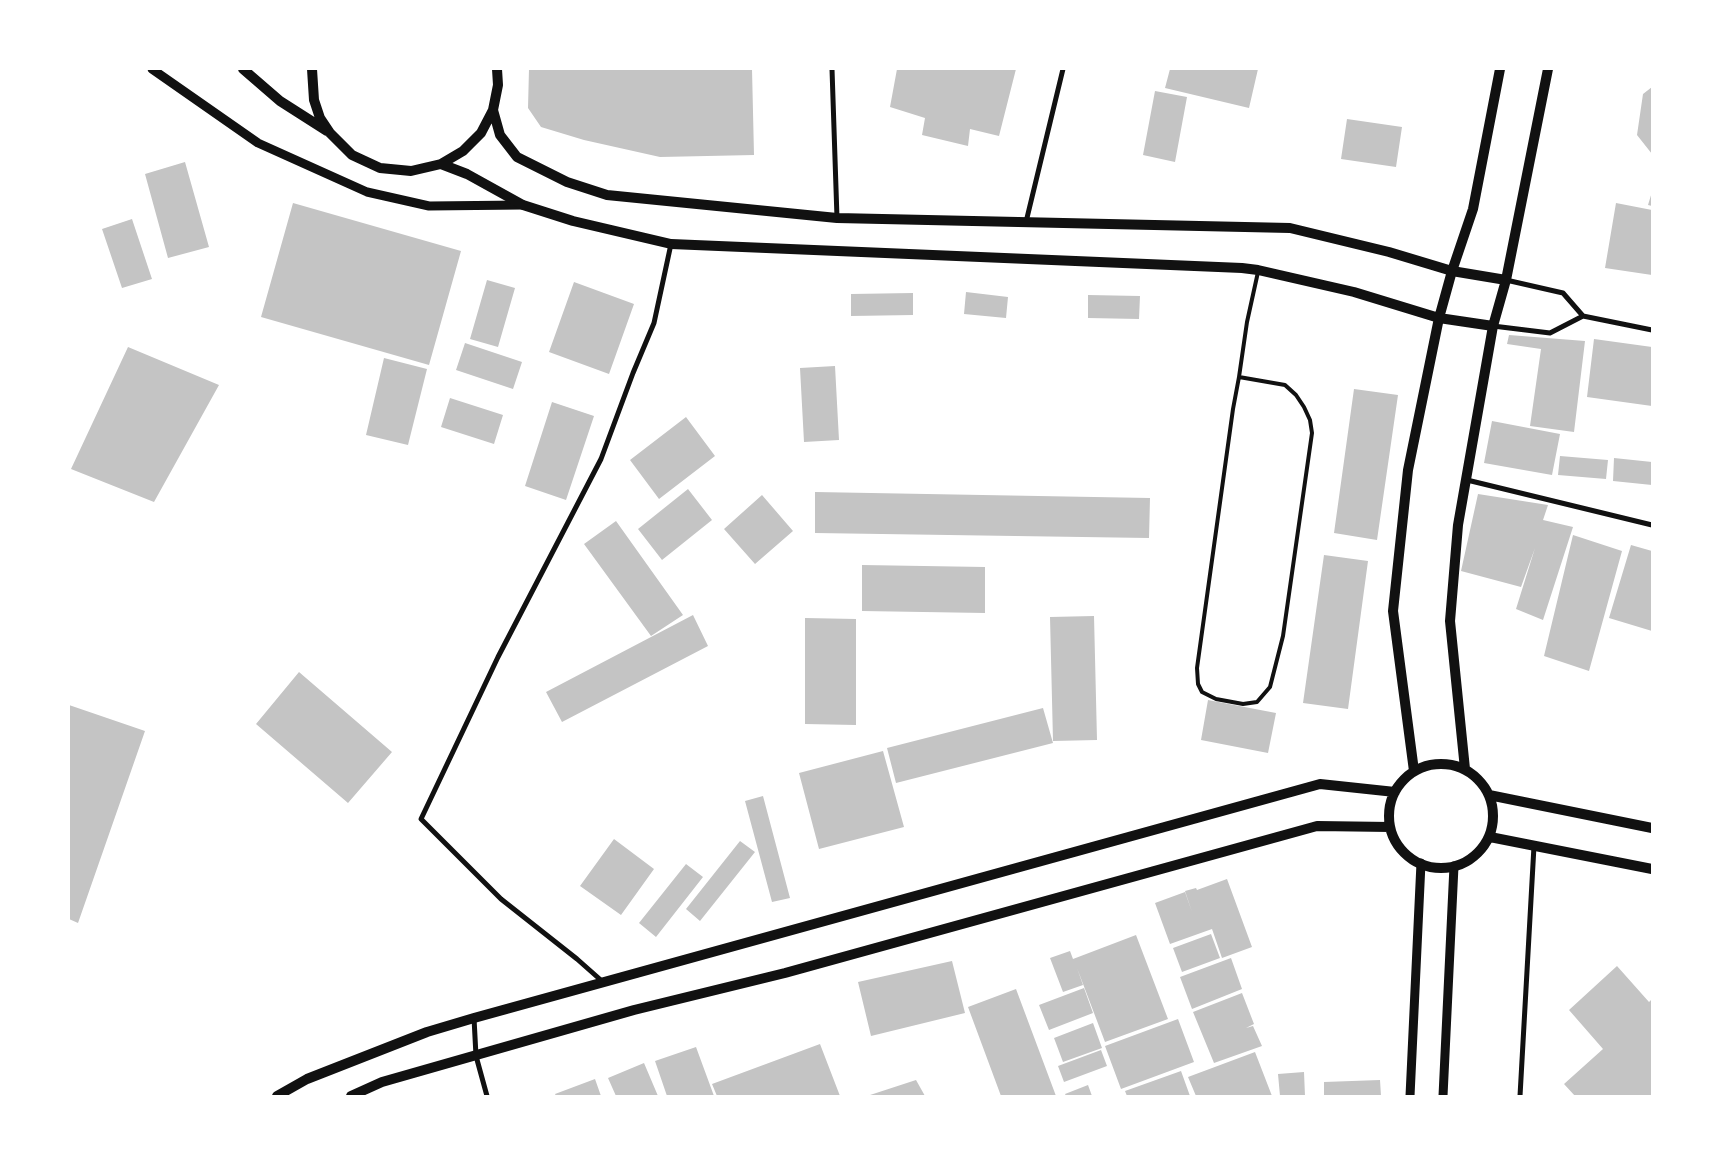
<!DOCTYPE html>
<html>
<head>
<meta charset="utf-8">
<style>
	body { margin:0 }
	#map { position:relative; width:1721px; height:1165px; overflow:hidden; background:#fff; font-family:"Golos Text",sans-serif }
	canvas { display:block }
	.frame { position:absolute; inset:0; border:70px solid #fff; pointer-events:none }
</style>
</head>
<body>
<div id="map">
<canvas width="1721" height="1165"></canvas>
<div class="frame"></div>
</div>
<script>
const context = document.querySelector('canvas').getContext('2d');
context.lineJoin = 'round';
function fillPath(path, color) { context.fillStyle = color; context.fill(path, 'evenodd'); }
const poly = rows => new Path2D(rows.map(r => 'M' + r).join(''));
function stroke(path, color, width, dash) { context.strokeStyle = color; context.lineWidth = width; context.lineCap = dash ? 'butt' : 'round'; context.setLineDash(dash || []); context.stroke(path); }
const building = poly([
	[529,69,752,69,754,155,660,157,584,140,541,127,528,108],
	[897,69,1016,69,999,136,970,129,968,146,922,135,925,118,890,107],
	[1170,69,1258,69,1249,108,1165,88],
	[1652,87,1652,154,1637,135,1643,94],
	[1155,91,1187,97,1175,162,1143,155],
	[1347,119,1402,127,1396,167,1341,159],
	[185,162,209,247,168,258,145,174],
	[1652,192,1652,206,1648,205],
	[293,203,461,251,429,365,261,317],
	[1616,203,1652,210,1652,275,1605,268],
	[132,219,152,279,122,288,102,229],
	[487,280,515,288,498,347,470,339],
	[574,282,634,304,609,374,549,352],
	[966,292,1008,297,1006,318,964,314],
	[913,293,913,315,851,316,851,294],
	[1088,295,1140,296,1139,319,1088,318],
	[1509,335,1585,341,1574,432,1530,426,1541,349,1507,344],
	[1594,339,1652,347,1652,406,1587,397],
	[465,343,522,362,513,389,456,370],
	[128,347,219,385,154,502,71,469],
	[384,358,427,369,408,445,366,435],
	[835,366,839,440,804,442,800,368],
	[1354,389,1398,395,1377,540,1334,533],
	[450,398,503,415,494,444,441,427],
	[552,402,594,416,566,500,525,486],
	[686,417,715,456,659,499,630,460],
	[1492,421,1560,434,1552,475,1484,463],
	[1560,456,1608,460,1606,479,1558,475],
	[1614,458,1652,462,1652,485,1613,481],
	[688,489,712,520,662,560,638,529],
	[815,492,1150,498,1149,538,815,533],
	[1478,494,1548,505,1543,520,1573,527,1543,620,1516,609,1535,548,1521,587,1461,571],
	[762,495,793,531,755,564,724,529],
	[616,521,683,615,651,636,584,544],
	[1573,535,1622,551,1589,671,1544,656],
	[1631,545,1652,551,1652,631,1609,618],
	[1324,555,1368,561,1348,709,1303,703],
	[862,565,985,567,985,613,862,611],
	[693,615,708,646,562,722,546,692],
	[1094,616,1097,740,1053,741,1050,617],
	[805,618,856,619,856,725,805,724],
	[299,672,392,752,348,803,256,724],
	[1208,700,1276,713,1268,753,1201,740],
	[69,705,145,731,78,923,69,919],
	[1043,708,1053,743,896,783,887,748],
	[883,751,904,827,819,849,799,773],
	[763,796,790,898,772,902,745,801],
	[614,839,654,869,621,915,580,886],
	[740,841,755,852,700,921,686,909],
	[686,864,703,877,656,937,639,923],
	[1227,879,1252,947,1222,958,1212,929,1170,944,1155,903,1185,892,1192,912,1185,891,1196,888,1197,890],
	[1211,934,1220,958,1182,972,1173,948],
	[1136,935,1168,1019,1105,1042,1077,968,1083,985,1063,992,1050,958,1070,951,1073,959],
	[1231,958,1242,989,1192,1009,1180,977],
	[952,961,965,1013,871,1036,858,982],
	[1617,966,1649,1002,1652,999,1652,1096,1575,1096,1564,1084,1603,1049,1569,1010],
	[1084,988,1093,1013,1049,1030,1039,1005],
	[1016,989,1056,1096,1001,1096,968,1007],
	[1242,993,1254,1024,1246,1028,1253,1026,1262,1046,1214,1063,1193,1012],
	[1178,1019,1194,1062,1121,1089,1105,1046],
	[1093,1023,1102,1048,1063,1062,1054,1038],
	[820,1044,840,1096,717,1096,712,1084],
	[696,1047,714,1096,667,1096,655,1061],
	[1101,1050,1107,1066,1064,1082,1058,1066],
	[1255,1052,1272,1096,1196,1096,1188,1077],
	[644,1063,658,1096,616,1096,608,1078],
	[1181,1071,1190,1096,1127,1096,1125,1091],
	[1304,1072,1305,1096,1280,1096,1278,1074],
	[595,1079,601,1096,556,1096,555,1094],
	[916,1080,925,1096,867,1096],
	[1380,1080,1381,1096,1324,1096,1324,1082],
	[1088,1085,1092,1096,1066,1096,1065,1094]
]);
const service = poly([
	[1239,377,1233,409,1197,668,1198,684,1202,692,1216,699,1243,704,1257,702,1270,687,1283,636,1312,433,1310,420,1304,407,1296,395,1285,385,1239,377,1247,322,1258,272]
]);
const minor = poly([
	[832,69,837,218],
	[1026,222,1063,69],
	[1506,280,1563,293,1583,316,1652,330],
	[1493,326,1550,333,1583,316],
	[1467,480,1652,525],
	[603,982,577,959,501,899,421,819,498,657,601,459,633,373,654,323,671,244],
	[474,1018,476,1056,487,1096],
	[1520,1096,1534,846]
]);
const tertiary = poly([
	[152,69,258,143,367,192,429,206,523,205],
	[1410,1096,1421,863],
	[1443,1096,1454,866]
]);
const secondary = poly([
	[243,69,280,101,327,131],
	[312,69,314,100,320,118,330,133,352,155,380,168,411,171,441,164,463,151,481,133,493,110,498,85,497,69],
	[493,110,500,135,517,157,567,182,607,195,837,218,1290,228,1389,252,1452,271,1506,280],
	[441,164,467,174,523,205,573,221,671,244,1242,268,1258,270,1354,292,1439,318,1493,326],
	'1389 816a52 52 0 1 1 104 0a52 52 0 1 1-104 0Z',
	[1465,769,1450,621,1458,525,1493,326,1506,280,1548,69],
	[1414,771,1393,611,1408,470,1439,318,1452,271,1473,209,1500,69],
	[1489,795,1652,828],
	[1490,837,1652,869],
	[277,1096,307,1079,427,1032,474,1018,1320,784,1395,792],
	[351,1096,382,1082,634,1010,785,973,1317,826,1390,827]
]);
fillPath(building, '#c4c4c4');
stroke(service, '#111', 4);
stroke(minor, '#111', 5);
stroke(tertiary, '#111', 9);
stroke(secondary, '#111', 10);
</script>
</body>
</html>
